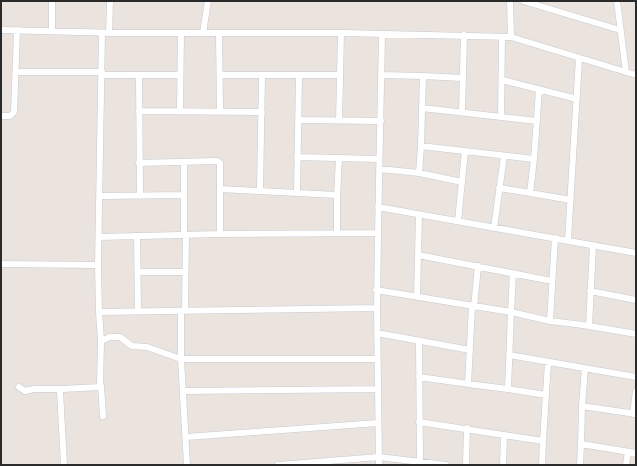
<!DOCTYPE html>
<html>
<head>
<meta charset="utf-8">
<style>
	body { margin:0 }
	#map { position:relative; width:637px; height:466px; overflow:hidden; background:#ebe3de; font-family:"Sofia Sans Condensed",sans-serif }
	canvas { display:block }
	.frame { position:absolute; inset:0; border:2px solid #2a2a2a; pointer-events:none }
</style>
</head>
<body>
<div id="map">
<canvas width="637" height="466"></canvas>
<div class="frame"></div>
</div>
<script>
const context = document.querySelector('canvas').getContext('2d');
context.lineJoin = 'round';
const poly = rows => new Path2D(rows.map(r => 'M' + r).join(''));
function stroke(path, color, width, dash) { context.strokeStyle = color; context.lineWidth = width; context.lineCap = dash ? 'butt' : 'round'; context.setLineDash(dash || []); context.stroke(path); }
const street = poly([
	[510,1,511,37],
	[523,1,620,30],
	[617,1,626,72],
	[1,30,119,33,343,33,511,37,636,75],
	[52,31,52,1],
	[109,33,110,1],
	[203,33,208,1],
	[219,33,220,111],
	[16,72,102,72],
	[101,75,180,75],
	[139,75,140,195],
	[220,75,340,75],
	[423,76,463,78],
	[502,80,577,99],
	[422,108,537,121],
	[139,111,262,112],
	[180,111,181,33],
	[462,112,464,35],
	[1,116,10,116,14,112,17,30],
	[501,117,502,37],
	[298,120,381,121],
	[339,121,341,33],
	[421,146,534,159,530,193,571,200],
	[297,157,379,159],
	[534,159,539,90],
	[184,162,184,235],
	[139,163,217,161,220,163,220,189],
	[379,169,419,173,421,146,423,76,382,75],
	[419,173,462,182],
	[499,188,531,193],
	[260,191,262,76],
	[297,192,299,76],
	[100,196,184,195],
	[337,197,339,158],
	[378,207,636,253],
	[458,221,465,151],
	[494,228,504,156],
	[378,233,382,34],
	[220,234,220,189,336,195,337,197,337,233],
	[137,236,138,311],
	[568,240,579,58],
	[418,255,552,281],
	[1,264,98,265,102,33],
	[98,265,99,312,377,308,378,233,220,234,99,237],
	[138,272,185,272],
	[376,290,511,312,550,321,583,325,636,334],
	[590,291,636,300],
	[417,297,419,214],
	[472,307,468,384,508,389,511,312,513,273],
	[474,307,478,266],
	[377,308,379,465],
	[185,310,186,235],
	[181,311,181,359,187,465],
	[550,321,555,238],
	[589,326,593,245],
	[377,333,470,350],
	[101,341,110,337,120,337,132,346,147,347,181,359,377,359],
	[419,341,420,462],
	[509,355,636,377],
	[419,377,469,384],
	[101,386,103,416],
	[19,387,25,391,34,389,62,389],
	[508,389,546,395],
	[183,391,378,389],
	[582,406,585,368],
	[633,414,636,391],
	[419,422,543,441,542,465],
	[186,437,378,423],
	[543,441,548,362],
	[581,444,582,406,636,414],
	[64,465,60,391,62,389,100,387,101,341,99,312],
	[278,465,379,457,446,465],
	[466,465,467,428],
	[503,465,504,435],
	[580,465,581,444,636,453],
	[626,465,628,452]
]);
stroke(street, '#c5cad2', 7);
stroke(street, '#fff', 6);
</script>
</body>
</html>
